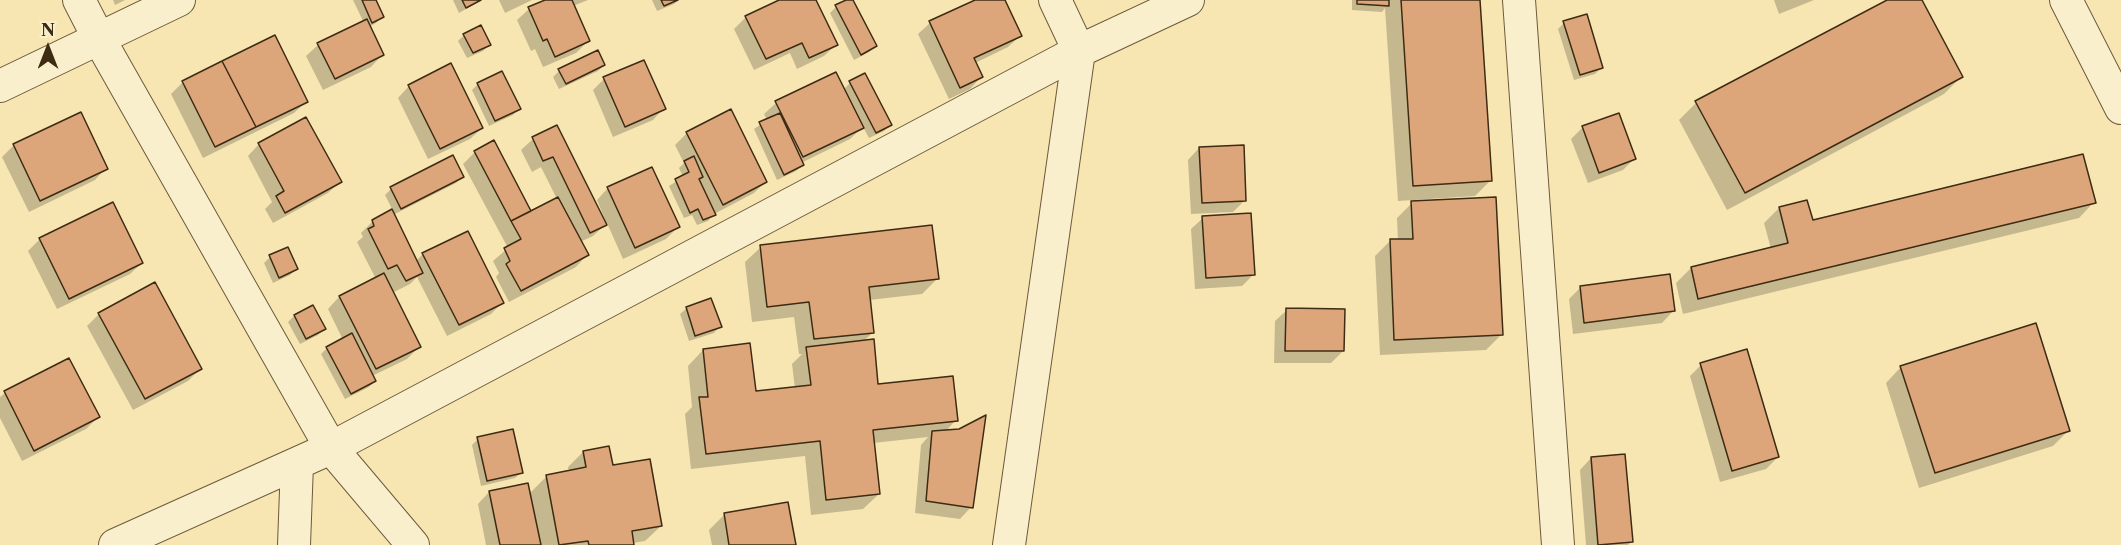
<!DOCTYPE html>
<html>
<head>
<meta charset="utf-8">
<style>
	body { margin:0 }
	#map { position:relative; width:2121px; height:545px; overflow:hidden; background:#f7e6b2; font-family:"Libre Caslon Text",serif }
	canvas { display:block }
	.north { position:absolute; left:18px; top:18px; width:60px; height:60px; -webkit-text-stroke:4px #faefcd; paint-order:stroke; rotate:0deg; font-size:16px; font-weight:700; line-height:24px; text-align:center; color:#3d2b13 }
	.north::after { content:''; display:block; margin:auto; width:21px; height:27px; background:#3d2b13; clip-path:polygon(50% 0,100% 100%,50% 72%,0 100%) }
</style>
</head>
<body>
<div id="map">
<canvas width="2121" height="545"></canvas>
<div class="north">N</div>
</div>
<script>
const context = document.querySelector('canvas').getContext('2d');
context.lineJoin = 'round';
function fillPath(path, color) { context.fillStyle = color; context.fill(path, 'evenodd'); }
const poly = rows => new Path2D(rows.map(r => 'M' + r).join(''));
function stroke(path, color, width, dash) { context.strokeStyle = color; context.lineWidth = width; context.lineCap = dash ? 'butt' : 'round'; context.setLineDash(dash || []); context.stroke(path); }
const shadow = poly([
	[113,0,125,0,115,5],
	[353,0,374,0,382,17,376,23,369,27,382,55,371,67,323,90,306,56,318,45,364,23],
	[453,0,482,0,459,13],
	[499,0,532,0,505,13],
	[549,0,588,0,573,6,588,41,576,53,543,67,535,49,531,51,517,20,529,9],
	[652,0,678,0,674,4,657,11],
	[782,0,814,0,836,45,824,56,797,69,790,53,754,70,734,29,746,17],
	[851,0,875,46,869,52,854,60,830,13,836,7],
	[979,0,1003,0,1020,36,1008,47,975,63,981,77,970,89,949,99,918,34,930,23],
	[1352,0,1479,0,1491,180,1475,196,1398,201,1385,8,1382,12,1352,10],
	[1774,0,1814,0,1779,14],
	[1890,0,1920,0,1961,77,1944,94,1727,210,1679,120,1696,103],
	[1564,23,1601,68,1595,74,1574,80,1558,29],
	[464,35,489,45,483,51,467,58,458,41],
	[604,65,598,71,559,89,553,77,559,71],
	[604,79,664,108,653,120,613,137,593,90],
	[183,82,306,102,294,113,203,158,171,94],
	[850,83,890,125,884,131,869,138,863,127,850,139,801,163,802,165,796,171,777,180,754,129,767,120,764,114,776,103,843,90],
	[478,84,519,109,513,115,489,126,472,90],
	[409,86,482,128,470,139,428,159,398,98],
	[730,111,765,182,754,193,714,214,708,221,697,225,692,215,684,218,669,186,683,177,679,168,684,163,675,145,687,133],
	[556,127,604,223,606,222,597,200,608,188,678,227,666,239,623,259,607,223,593,236,580,242,587,255,576,267,509,302,496,277,499,273,493,261,508,248,463,164,475,152,493,142,530,213,557,199,541,167,532,172,521,150,533,139],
	[1583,127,1635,158,1623,170,1588,183,1571,139],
	[259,144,340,182,328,193,273,223,265,209,272,202,248,156],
	[14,145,106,168,95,180,29,212,2,157],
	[1199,148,1245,200,1233,212,1191,214,1188,160],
	[462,177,456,183,393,215,416,261,423,254,502,303,491,314,447,336,417,277,410,284,392,293,419,347,407,359,372,376,375,381,369,387,345,399,321,354,327,348,343,340,328,309,339,297,376,279,357,242,363,237,361,233,373,221,393,211,385,195,391,189],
	[2094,202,2079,218,1683,314,1676,283,1691,268,1771,249,1764,223,1779,208,1812,222],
	[1412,203,1502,334,1486,350,1380,355,1375,256,1390,241,1398,241,1397,218],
	[1203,218,1254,274,1242,286,1195,289,1191,229],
	[40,239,142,263,130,274,57,309,28,251],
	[761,247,937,279,922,294,869,300,873,332,863,342,877,386,956,420,945,432,971,507,960,519,915,513,921,445,928,437,873,443,879,494,863,509,811,515,805,456,691,469,685,414,692,407,688,366,703,350,754,393,795,389,792,364,802,354,799,354,794,317,752,322,745,262],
	[288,249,296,269,290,275,273,283,264,263,270,257],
	[1580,288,1673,311,1662,323,1573,334,1569,299],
	[312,307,324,329,318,335,300,344,288,322,294,316],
	[687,308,720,326,714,333,689,341,680,314],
	[1287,310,1343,351,1331,363,1274,363,1275,321],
	[99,314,200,369,188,381,133,410,87,326],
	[68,360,98,417,86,429,22,461,0,418,0,397,5,393],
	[1701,365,1778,457,1766,469,1720,482,1690,376],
	[1901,367,2069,430,2053,446,1919,488,1886,383],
	[478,439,522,472,515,478,481,486,472,445],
	[583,452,661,526,645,541,632,543,632,545,486,545,478,504,489,492,529,494,547,476,569,472,568,467],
	[1591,458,1631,542,1628,545,1586,545,1580,470],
	[787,504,794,545,712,545,709,530,724,515]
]);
const building = poly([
	[362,0,376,0,384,17,372,23,362,0],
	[462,0,481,0,466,8,462,0],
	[545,0,572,0,590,41,555,57,547,39,543,41,528,7,545,0],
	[661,0,678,0,664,6,661,0],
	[779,0,816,0,838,45,809,58,802,43,766,59,745,16,779,0],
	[846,0,853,0,877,46,861,55,835,5,846,0],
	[975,0,1005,0,1022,36,974,58,983,77,960,88,929,21,975,0],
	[1357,0,1389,0,1389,6,1357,4,1357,0],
	[1401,0,1480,0,1492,181,1413,186,1401,0],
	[1887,0,1922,0,1963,77,1745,193,1695,101,1887,0],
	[1587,14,1603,68,1580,75,1563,21,1587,14],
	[367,19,384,55,335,79,317,43,367,19],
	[481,25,491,45,473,53,463,34,481,25],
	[275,35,308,102,256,127,222,61,275,35],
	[598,50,605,65,566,84,558,69,598,50],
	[644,60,666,109,625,127,603,77,644,60],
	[222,61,256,127,215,147,182,81,222,61],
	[451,63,483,128,440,149,408,85,451,63],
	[502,71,521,109,495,121,477,83,502,71],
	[836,72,864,128,803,157,775,101,836,72],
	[865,73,892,125,876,133,849,81,865,73],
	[731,109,767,182,723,205,686,132,731,109],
	[81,112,108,169,40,201,13,144,81,112],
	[780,113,804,165,784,175,759,122,780,113],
	[1619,113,1636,159,1599,173,1582,126,1619,113],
	[306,117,342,182,285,213,276,196,284,191,258,143,306,117],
	[557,125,607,225,590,233,553,157,543,161,532,137,557,125],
	[494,140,531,211,511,221,474,151,494,140],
	[1244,145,1246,201,1202,203,1199,147,1244,145],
	[2083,154,2096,203,1698,299,1691,267,1788,243,1779,207,1807,200,1813,220,2083,154],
	[453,155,464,177,401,209,390,187,453,155],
	[694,156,703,177,699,179,716,215,703,220,698,209,690,213,675,179,689,172,684,161,694,156],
	[652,167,680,227,635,248,607,187,652,167],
	[558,197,589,255,521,291,506,264,510,261,504,248,521,239,511,221,558,197],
	[1496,197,1503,335,1394,340,1390,239,1413,239,1411,201,1496,197],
	[113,202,143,263,69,299,39,238,113,202],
	[392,209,423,273,406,281,397,265,388,269,368,229,374,226,372,220,392,209],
	[1251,213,1255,275,1206,278,1202,216,1251,213],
	[932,225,939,279,869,287,874,333,814,339,809,302,767,307,760,245,932,225],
	[468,231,504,303,459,325,422,253,468,231],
	[288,247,298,269,279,278,269,255,288,247],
	[384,273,421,347,376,369,339,296,384,273],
	[1670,274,1675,311,1584,323,1580,286,1670,274],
	[155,282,202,369,145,399,98,313,155,282],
	[711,298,722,327,695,336,686,307,711,298],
	[313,305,326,329,306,339,294,315,313,305],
	[1286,308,1345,309,1344,351,1285,351,1286,308],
	[2036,323,2070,431,1935,473,1900,366,2036,323],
	[352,333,376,381,351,394,326,347,352,333],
	[874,339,878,384,953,376,958,421,873,430,880,494,826,500,820,441,706,454,699,397,708,397,703,349,750,343,756,391,811,385,806,347,874,339],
	[1747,349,1779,457,1732,471,1700,363,1747,349],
	[69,358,100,417,34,451,4,391,69,358],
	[986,415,973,508,926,501,932,431,959,429,986,415],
	[513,429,523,473,487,481,477,437,513,429],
	[609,446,613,465,650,459,662,526,632,531,634,545,589,545,588,541,559,545,546,475,586,467,583,451,609,446],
	[1625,454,1633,542,1598,545,1591,457,1625,454],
	[528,483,541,545,500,545,489,491,528,483],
	[788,502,796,545,729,545,724,513,788,502]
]);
const street = poly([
	[79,0,98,37,331,448,413,545],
	[1519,0,1558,545],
	[2066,0,2121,108],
	[0,86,179,0],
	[115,545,331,448,1079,51,1188,0],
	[294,545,297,464],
	[1009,545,1079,51,1055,0]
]);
fillPath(shadow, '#0003');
fillPath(building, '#dda67a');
stroke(building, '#3d2b13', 1.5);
stroke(street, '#6c5a3b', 34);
stroke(street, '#faefcd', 32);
</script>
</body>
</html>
